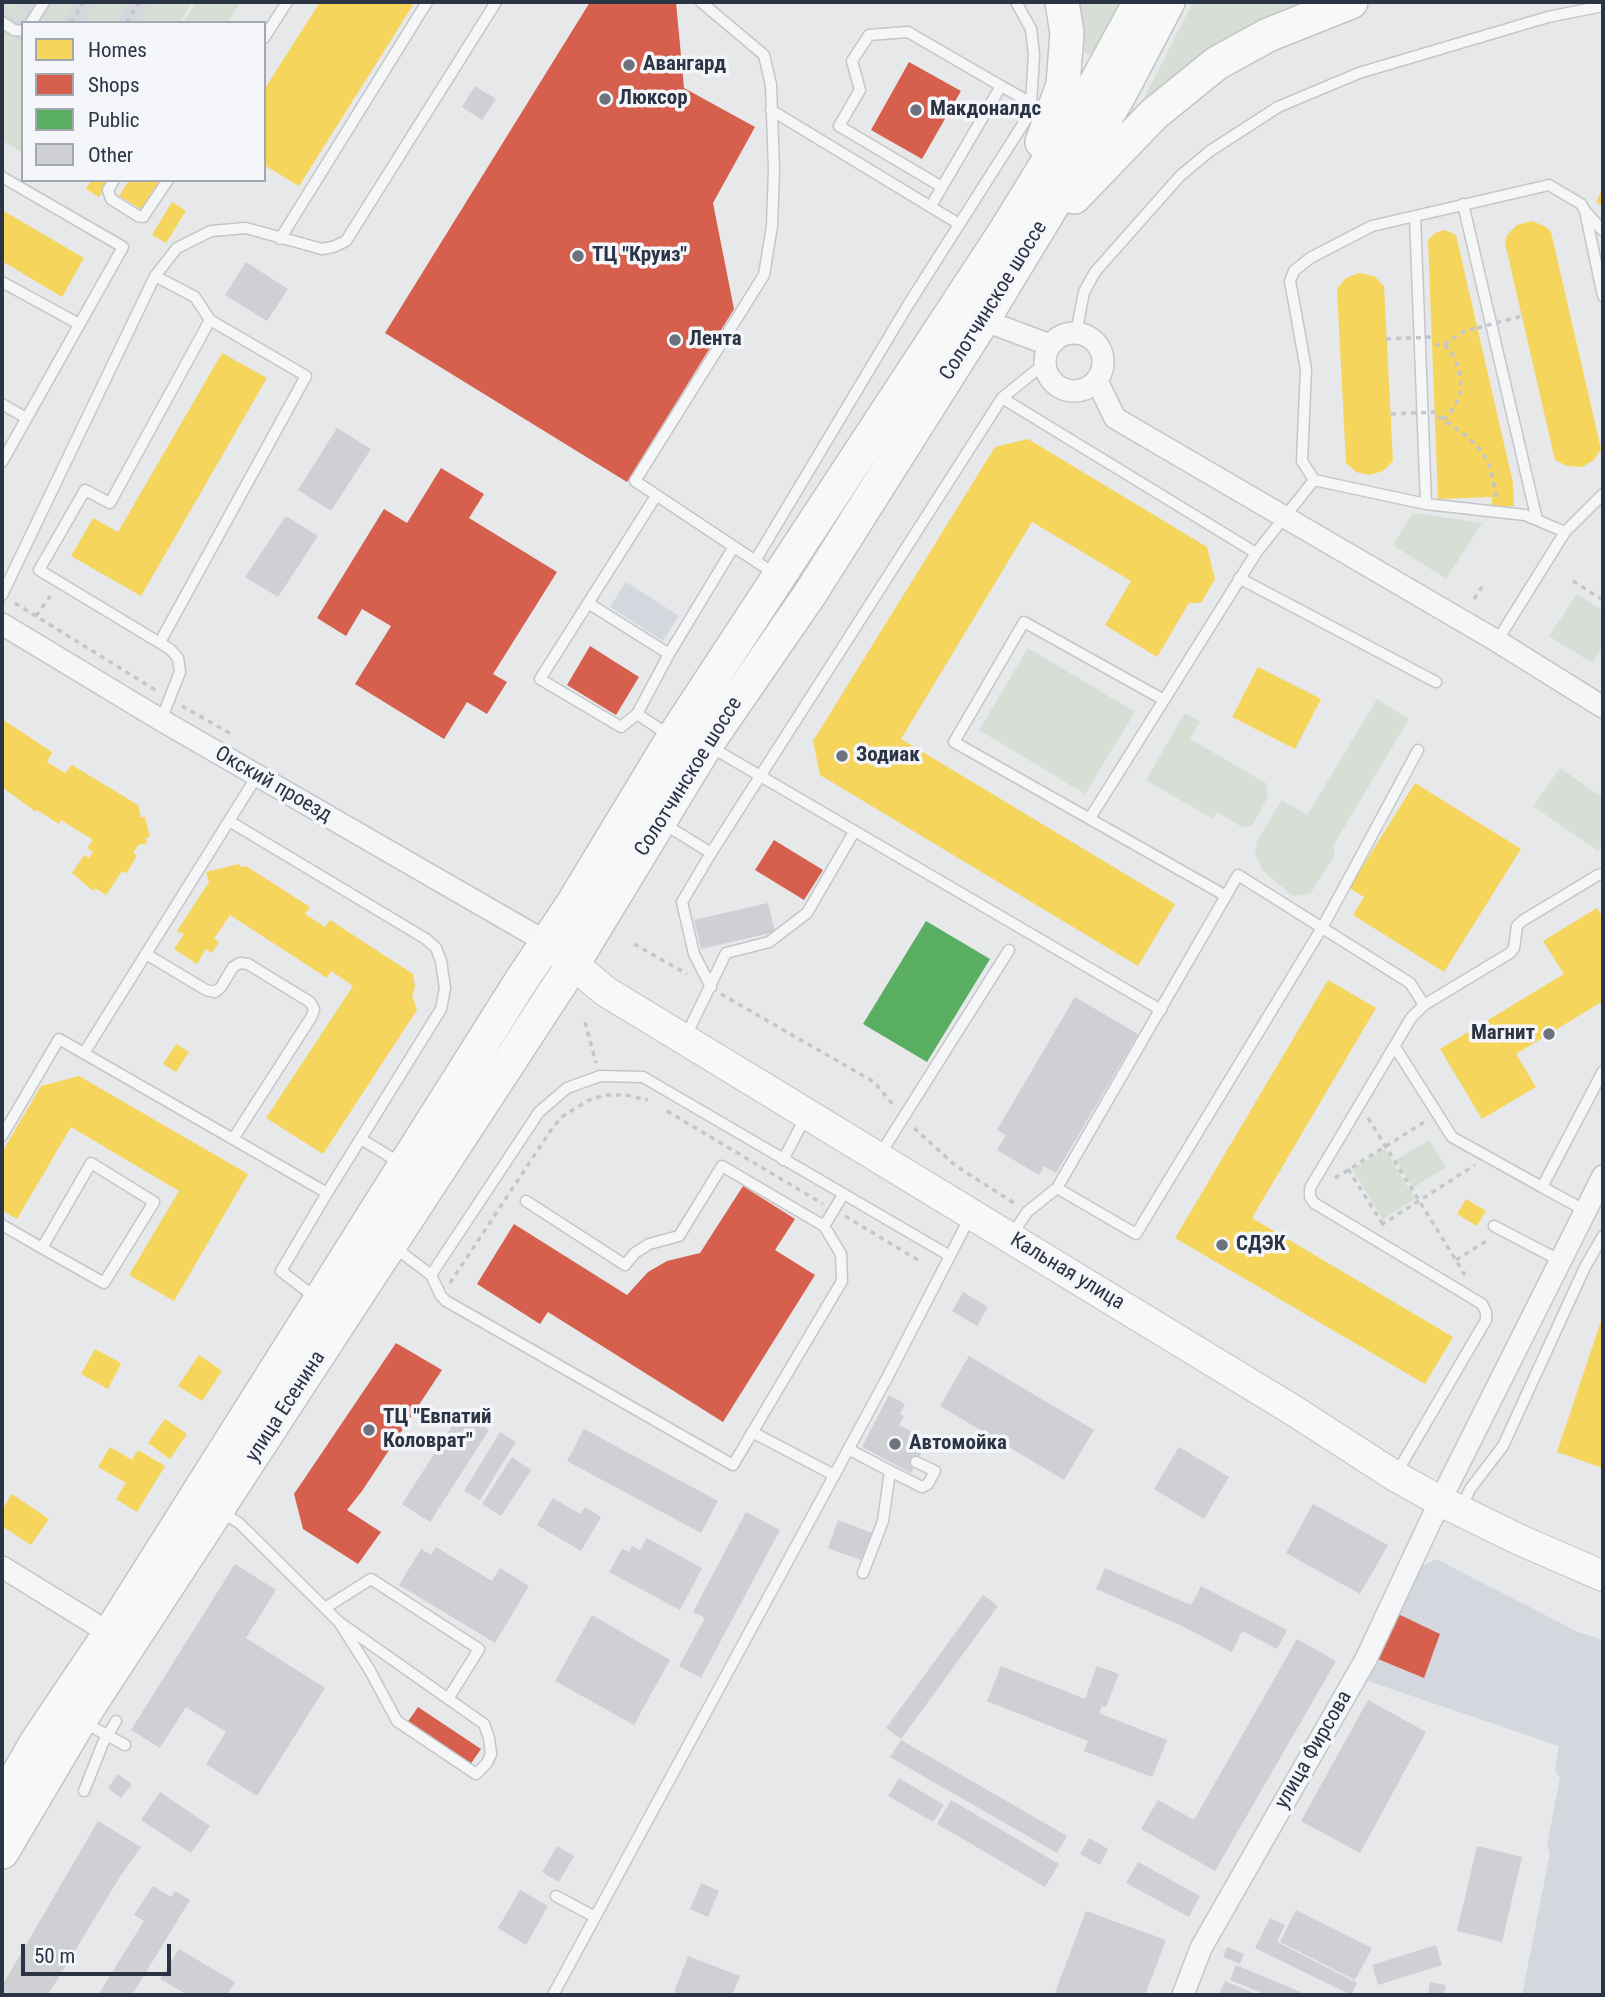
<!DOCTYPE html>
<html>
<head>
<meta charset="utf-8">
<style>
	body { margin:0 }
	#map { position:relative; width:1605px; height:1997px; overflow:hidden; background:#e6e8ea; font-family:"Roboto Condensed",sans-serif }
	canvas { display:block }
	.frame { position:absolute; inset:0; border:4px solid #2b3445; pointer-events:none }
	.legend { position:absolute; left:21px; top:21px; width:245px; height:161px; box-sizing:border-box; background:#f4f6f9; border:2px solid #a4a8b1; margin:0; padding:9px 12px; list-style:none; font-size:21px; color:#2b3445 }
	.legend li { display:flex; align-items:center; gap:14px; height:35px }
	.legend b { width:35px; border:2px solid #a4a8b1 }
	.scale { position:absolute; left:21px; top:1944px; width:150px; height:32px; box-sizing:border-box; border:4px solid #2b3445; border-top:0; padding-left:9px; font-size:21px; line-height:24px; white-space:nowrap; color:#2b3445; -webkit-text-stroke:5px #f4f6f9; paint-order:stroke }
</style>
</head>
<body>
<div id="map">
<canvas width="1605" height="1997"></canvas>
<div class="frame"></div>
<ul class="legend">
<li><b style="height:19px;background:#f6d55c"></b>Homes</li>
<li><b style="height:19px;background:#d6604d"></b>Shops</li>
<li><b style="height:19px;background:#5aae61"></b>Public</li>
<li><b style="height:19px;background:#ced0d3"></b>Other</li>
</ul>
<div class="scale">50 m</div>
</div>
<script>
const context = document.querySelector('canvas').getContext('2d');
context.lineJoin = 'round';
function fillPath(path, color) { context.fillStyle = color; context.fill(path, 'evenodd'); }
const poly = rows => new Path2D(rows.map(r => 'M' + r).join(''));
function stroke(path, color, width, dash) { context.strokeStyle = color; context.lineWidth = width; context.lineCap = dash ? 'butt' : 'round'; context.setLineDash(dash || []); context.stroke(path); }
function write(font, color, halo, rows, align = 'center') {
  context.font = font + ' "Roboto Condensed",sans-serif'; context.lineWidth = 7; context.setLineDash([]); context.textBaseline = 'middle'; context.strokeStyle = halo; context.fillStyle = color; for (const [text, x, y, turn = 0] of rows) {
    context.save(); context.translate(x, y); context.rotate((+turn || 0) * Math.PI / 180); context.textAlign = isNaN(turn) ? turn : align; if (halo) context.strokeText(text, 0, 0); context.fillText(text, 0, 0); context.restore();
  }
}
const built = poly([
	[2,2,192,2,179,23,148,23,145,21,143,23,23,23,23,153,2,140],
	[626,582,679,616,663,641,610,607],
	[1436,1559,1578,1632,1603,1640,1603,1995,1522,1995,1550,1853,1547,1846,1560,1777,1555,1771,1559,1746,1368,1681,1419,1568]
]);
const green = poly([
	[2,2,14,2,28,12,21,22,2,10],
	[53,2,76,2,62,23,39,23],
	[95,2,129,2,116,23,85,23,85,19],
	[150,2,192,2,179,23,148,23,140,18],
	[196,2,241,2,227,23,183,23],
	[1076,2,1125,2,1106,37,1090,56,1081,49],
	[1193,2,1316,2,1136,114],
	[2,28,23,42,23,153,2,140],
	[1413,513,1482,523,1446,579,1393,545],
	[1577,594,1603,611,1603,646,1592,663,1549,636],
	[1028,648,1135,712,1085,794,979,730],
	[1377,699,1409,719,1333,846,1335,855,1310,894,1293,896,1262,870,1255,852,1257,841,1282,800,1307,815],
	[1185,713,1200,722,1190,739,1266,783,1268,796,1253,825,1242,827,1217,812,1213,819,1146,780],
	[1560,768,1603,798,1603,843,1598,851,1533,806],
	[1429,1140,1446,1167,1413,1188,1396,1160],
	[1385,1149,1415,1199,1383,1219,1352,1169]
]);
const homes = poly([
	[320,2,415,2,299,186,264,165,264,90],
	[91,180,109,180,99,197,86,189],
	[129,180,162,180,144,211,119,196],
	[1603,188,1603,206,1596,202],
	[172,202,186,211,166,243,152,235],
	[2,210,84,258,62,297,2,261],
	[1532,221,1546,227,1551,232,1601,449,1594,460,1582,467,1567,466,1555,460,1505,243,1507,235,1517,225],
	[1445,230,1456,235,1513,483,1514,506,1492,507,1492,497,1438,499,1428,240,1435,233],
	[1359,273,1374,276,1384,286,1393,461,1383,471,1369,475,1356,472,1346,463,1337,289,1346,278],
	[222,353,267,378,141,596,71,556,93,518,118,532],
	[1028,439,1207,547,1215,579,1201,603,1189,603,1157,657,1105,625,1131,581,1032,522,901,739,1175,904,1138,966,820,775,813,741,995,447],
	[1258,667,1321,699,1295,749,1232,717],
	[2,719,52,752,47,762,65,773,72,765,138,805,141,818,145,817,150,837,146,838,147,843,138,845,133,853,137,855,127,873,122,871,106,895,95,888,93,891,72,873,84,855,89,858,93,852,87,848,93,840,61,820,59,824,37,810,36,812,2,787],
	[1415,783,1521,849,1444,972,1353,915,1364,897,1349,888],
	[239,864,240,867,246,866,310,907,305,914,325,927,330,920,413,974,415,987,412,995,417,1010,323,1154,266,1118,353,986,331,971,327,978,230,915,214,939,219,942,212,953,206,949,197,964,174,949,184,934,177,931,209,882,206,872],
	[1597,908,1603,918,1603,1001,1516,1054,1536,1087,1482,1119,1440,1049,1564,974,1543,941],
	[1328,980,1376,1008,1252,1218,1453,1337,1425,1384,1175,1238],
	[176,1044,189,1052,176,1072,163,1064],
	[79,1076,248,1174,174,1301,129,1275,179,1191,71,1127,17,1219,2,1210,2,1152,41,1086],
	[1466,1199,1486,1211,1477,1226,1457,1214],
	[1603,1315,1603,1468,1557,1452],
	[95,1349,121,1363,108,1389,81,1374],
	[199,1355,222,1371,202,1401,178,1386],
	[165,1419,187,1434,170,1459,148,1443],
	[110,1447,132,1460,138,1450,165,1466,137,1512,116,1499,126,1483,98,1467],
	[12,1494,49,1519,31,1545,2,1526,2,1510]
]);
const shops = poly([
	[590,2,676,2,684,88,755,127,713,203,734,309,627,482,385,333],
	[909,62,961,91,922,159,871,130],
	[441,468,484,494,469,518,557,572,493,674,507,682,487,714,467,702,444,739,355,684,391,626,362,609,346,636,317,618,384,509,407,523],
	[590,646,639,677,616,715,567,685],
	[774,840,823,870,804,900,755,870],
	[743,1186,795,1219,775,1250,815,1275,723,1422,548,1312,540,1324,477,1284,514,1224,627,1295,648,1272,667,1261,700,1253],
	[396,1343,442,1370,362,1491,347,1510,381,1532,358,1564,303,1529,294,1494],
	[1398,1614,1440,1634,1424,1678,1378,1659],
	[418,1707,481,1749,465,1772,402,1730]
]);
const public = poly([
	[926,921,990,959,927,1062,863,1024]
]);
const building = poly([
	[475,86,496,99,482,120,462,107],
	[246,262,288,289,267,321,225,295],
	[337,428,371,449,331,511,298,490],
	[286,516,318,536,278,597,245,577],
	[768,903,775,932,701,949,694,920],
	[1075,997,1138,1034,1056,1173,1044,1166,1039,1175,997,1150,1006,1135,997,1130],
	[963,1292,988,1307,977,1326,952,1311],
	[969,1356,1094,1430,1064,1480,940,1406],
	[889,1395,905,1404,900,1414,904,1416,899,1425,928,1440,911,1473,862,1447],
	[461,1412,489,1430,430,1522,402,1504],
	[584,1429,718,1501,701,1533,567,1461],
	[500,1432,516,1442,480,1500,464,1491],
	[1179,1447,1229,1477,1204,1519,1154,1489],
	[512,1457,531,1470,501,1516,482,1504],
	[553,1498,580,1514,585,1507,601,1517,581,1551,537,1525],
	[1313,1504,1388,1545,1360,1594,1286,1553],
	[746,1512,780,1530,701,1678,679,1666,705,1618,693,1612],
	[838,1520,872,1533,861,1560,828,1548],
	[647,1538,702,1568,680,1610,609,1572,622,1549,629,1552,632,1546,640,1550],
	[436,1547,492,1581,500,1568,529,1586,495,1643,399,1585,421,1549,431,1555],
	[235,1564,276,1590,246,1638,325,1688,257,1796,206,1764,226,1732,186,1707,160,1748,131,1730],
	[1105,1568,1191,1605,1201,1586,1287,1630,1277,1649,1242,1631,1232,1652,1182,1626,1096,1589],
	[983,1595,998,1606,901,1739,886,1728],
	[592,1615,670,1660,634,1725,555,1681],
	[1297,1639,1336,1661,1215,1871,1141,1829,1158,1800,1194,1820],
	[1001,1666,1085,1699,1097,1666,1119,1674,1106,1707,1102,1706,1099,1713,1167,1740,1152,1777,1084,1751,1088,1741,987,1701],
	[1368,1700,1426,1732,1360,1853,1301,1821],
	[901,1740,1067,1836,1057,1853,890,1757],
	[118,1774,132,1784,121,1798,108,1788],
	[899,1778,944,1805,933,1822,888,1796],
	[160,1792,210,1826,191,1853,141,1820],
	[951,1800,1059,1864,1045,1887,937,1824],
	[98,1821,141,1847,121,1875,48,1995,2,1995,2,1986],
	[1089,1838,1108,1849,1100,1865,1080,1854],
	[557,1846,574,1856,559,1882,542,1872],
	[1477,1846,1522,1857,1502,1942,1457,1931],
	[1138,1862,1200,1896,1189,1917,1126,1883],
	[701,1883,719,1891,708,1917,690,1909],
	[153,1886,171,1897,175,1891,190,1900,132,1995,98,1995,144,1921,134,1915],
	[520,1890,548,1906,526,1945,498,1928],
	[1296,1910,1372,1948,1355,1980,1280,1942],
	[1086,1911,1166,1940,1145,1995,1054,1995],
	[1270,1918,1285,1925,1277,1942,1357,1983,1351,1995,1255,1948],
	[1436,1945,1442,1965,1378,1985,1372,1965],
	[1227,1947,1244,1954,1240,1964,1223,1957],
	[179,1949,235,1982,227,1995,188,1995,160,1979],
	[688,1956,740,1976,732,1995,673,1995],
	[1236,1965,1303,1993,1302,1995,1267,1995,1230,1980],
	[1225,1981,1258,1995,1219,1995],
	[1430,1982,1446,1985,1444,1995,1428,1995]
]);
const path = poly([
	[71,23,84,2],
	[126,23,139,2],
	[1444,344,1465,331,1476,328],
	[1435,345,1444,344,1453,355,1459,369,1461,384,1460,396,1455,405,1449,415,1442,420],
	[1438,416,1468,437,1483,453,1490,467,1497,499],
	[1573,581,1603,600],
	[1474,599,1482,587],
	[15,603,157,691],
	[36,616,51,595],
	[182,706,233,735],
	[634,944,687,974],
	[721,994,874,1082,895,1107],
	[585,1022,596,1063],
	[667,1111,823,1204],
	[1368,1118,1465,1275],
	[914,1128,956,1166,1014,1203],
	[1348,1169,1382,1223],
	[1335,1178,1426,1121],
	[845,1216,918,1260],
	[1381,1225,1475,1165],
	[1456,1260,1490,1239],
	[450,1283,553,1127,563,1116,589,1100,605,1095,626,1095,648,1100]
]);
const lane = poly([
	[701,2,764,55,771,85,774,170,772,226,764,275,635,481,775,574],
	[2,22,14,30,23,31],
	[31,23,44,2],
	[264,38,287,2],
	[771,110,959,224],
	[2,177,123,247,2,462],
	[114,180,108,190,111,199,138,216,143,217,168,180],
	[942,187,839,126,860,90,852,61,869,35,908,32,1001,86],
	[1463,204,1537,520],
	[931,206,1001,86,1031,103],
	[1587,213,1603,231],
	[1415,216,1426,504],
	[280,239,427,2],
	[155,276,195,297,210,320],
	[2,282,79,324],
	[1076,333,1084,292,1095,272,1180,176,1210,151,1278,107,1359,73,1548,17,1603,6],
	[1002,398,1256,553,1164,700,1024,622,954,742,1226,896],
	[2,404,26,418],
	[1314,480,1426,504,1525,515,1565,532],
	[656,496,540,679,621,727,637,714,669,654,733,548],
	[1256,553,1314,480,1302,461,1306,369,1290,281,1294,271,1310,258,1372,226,1549,185,1581,204,1585,211,1603,296],
	[755,561,908,305,1025,121,1031,103,1034,55,1031,29,1016,2],
	[1239,578,1436,682],
	[2,595,155,276,177,248,211,231,246,228,322,249,333,247,346,241,496,2],
	[588,603,669,654],
	[1497,641,1565,532,1603,494],
	[160,642,306,376,210,320,110,503,85,490,39,570,170,649,178,658,180,672,161,720],
	[637,714,669,735],
	[709,746,1161,1010],
	[1090,818,1164,700],
	[229,821,426,939,436,948,441,961,445,988,441,1009,327,1193],
	[664,824,711,853,682,902,694,954,711,987],
	[711,853,1002,398,1044,364],
	[146,954,206,990,215,992,221,987,233,967,240,963,248,964,310,1002,314,1009,312,1016,233,1139],
	[685,1038,726,953,769,942,807,913,854,832],
	[1395,1047,1452,1137,1542,1187],
	[84,1053,257,776],
	[2,1136,59,1039,327,1193,281,1271,316,1298],
	[361,1139,402,1164],
	[879,1156,1009,950],
	[783,1160,806,1116],
	[1057,1188,1136,1234,1323,926,1418,750],
	[526,1201,625,1265,635,1253,649,1244,679,1236,722,1166,824,1226],
	[1586,1211,1542,1187,1603,1071],
	[2,1225,42,1248,104,1283,154,1202,91,1163,42,1248],
	[1494,1226,1561,1261],
	[1012,1235,1027,1212,1057,1188,1238,875,1410,983,1424,1005],
	[394,1247,431,1275,441,1296,446,1301,733,1465,842,1281,841,1254,824,1226,843,1195],
	[431,1275,539,1112,567,1088,600,1076,643,1077,950,1256],
	[752,1432,834,1475],
	[848,1449,890,1471,883,1521,863,1573],
	[890,1471,922,1487,928,1484,935,1471,916,1462],
	[1396,1474,1486,1320,1486,1312,1482,1304,1314,1203,1310,1197,1310,1188,1411,1018,1424,1005,1510,953,1514,948,1517,926,1522,921,1598,875,1603,874],
	[1461,1509,1470,1489,1503,1446,1585,1267,1603,1236],
	[220,1511,239,1523,339,1622,369,1669,397,1721,476,1774,487,1763,491,1754,489,1738,484,1724,339,1622],
	[325,1608,371,1579,479,1649,448,1699],
	[83,1722,125,1745],
	[84,1791,103,1743,116,1721],
	[556,1896,595,1917],
	[553,1995,888,1376,970,1217]
]);
const street = poly([
	[983,320,1050,345],
	'1045 362a29 29 0 1 1 58 0a29 29 0 1 1-58 0Z',
	[1097,381,1115,418,1497,641,1603,707],
	[2,624,161,720,546,942],
	[2,1567,119,1639],
	[1183,1995,1201,1948,1366,1659,1440,1501,1603,1176]
]);
const secondary = poly([
	[554,948,605,991,1296,1412,1395,1476,1440,1501,1520,1540,1603,1576]
]);
const primary = poly([
	[1042,142,1063,85,1067,33,1062,2],
	[1074,197,1154,114,1217,63,1268,35,1351,2],
	[2,1803,36,1743,110,1633,521,981,572,905,673,738,1006,230,1091,92,1140,2],
	[2,1852,80,1720,573,964,706,745,810,594,983,320,1117,99,1168,2]
]);
const pathBridge = poly([
	[1477,328,1522,316],
	[1386,339,1432,337],
	[1391,414,1435,412]
]);
const markers = [
	[629,65,7,"#6c737f"],
	[605,99,7,"#6c737f"],
	[916,110,7,"#6c737f"],
	[578,256,7,"#6c737f"],
	[675,340,7,"#6c737f"],
	[842,756,7,"#6c737f"],
	[1549,1034,7,"#6c737f"],
	[1222,1245,7,"#6c737f"],
	[369,1430,7,"#6c737f"],
	[895,1444,7,"#6c737f"]
];
const poiNames = [
	["Авангард",643,65],
	["Люксор",619,99],
	["Макдоналдс",930,110],
	["ТЦ \"Круиз\"",592,256],
	["Лента",689,340],
	["Зодиак",856,756],
	["Магнит",1535,1034,"right"],
	["СДЭК",1236,1245],
	["ТЦ \"Евпатий",383,1418],
	["Коловрат\"",383,1442],
	["Автомойка",909,1444]
];
const streetNames = [
	["Солотчинское шоссе",994,301,-58],
	["Солотчинское шоссе",689,777,-58],
	["Окский проезд",273,785,30],
	["Кальная улица",1067,1272,31],
	["улица Есенина",286,1407,-57],
	["улица Фирсова",1314,1750,-60]
];
fillPath(built, '#d4d7dd');
fillPath(green, '#d6ded6');
fillPath(homes, '#f6d55c');
fillPath(shops, '#d6604d');
fillPath(public, '#5aae61');
fillPath(building, '#ced0d3');
stroke(lane, '#c4c6c8', 13);
stroke(street, '#c4c6c8', 24);
stroke(secondary, '#c4c6c8', 32);
stroke(primary, '#c2c5c8', 36);
stroke(path, '#c5c6ca', 3.5, [5, 5]);
stroke(lane, '#f5f6f7', 10);
stroke(street, '#f5f6f7', 21);
stroke(secondary, '#f8f8f8', 30);
stroke(primary, '#f8f8f8', 33);
stroke(pathBridge, '#c5c6ca', 3.5, [5, 5]);
for (const [x, y, r, color] of markers) { const dot = new Path2D(); dot.arc(x, y, r, 0, 2 * Math.PI); context.fillStyle = color; context.fill(dot); stroke(dot, '#f4f6f9', 2.5); }
write('bold 21px', '#2b3445', '#f4f6f9', poiNames, 'left');
write('21px', '#2b3445', '#f4f6f9', streetNames);
</script>
</body>
</html>
